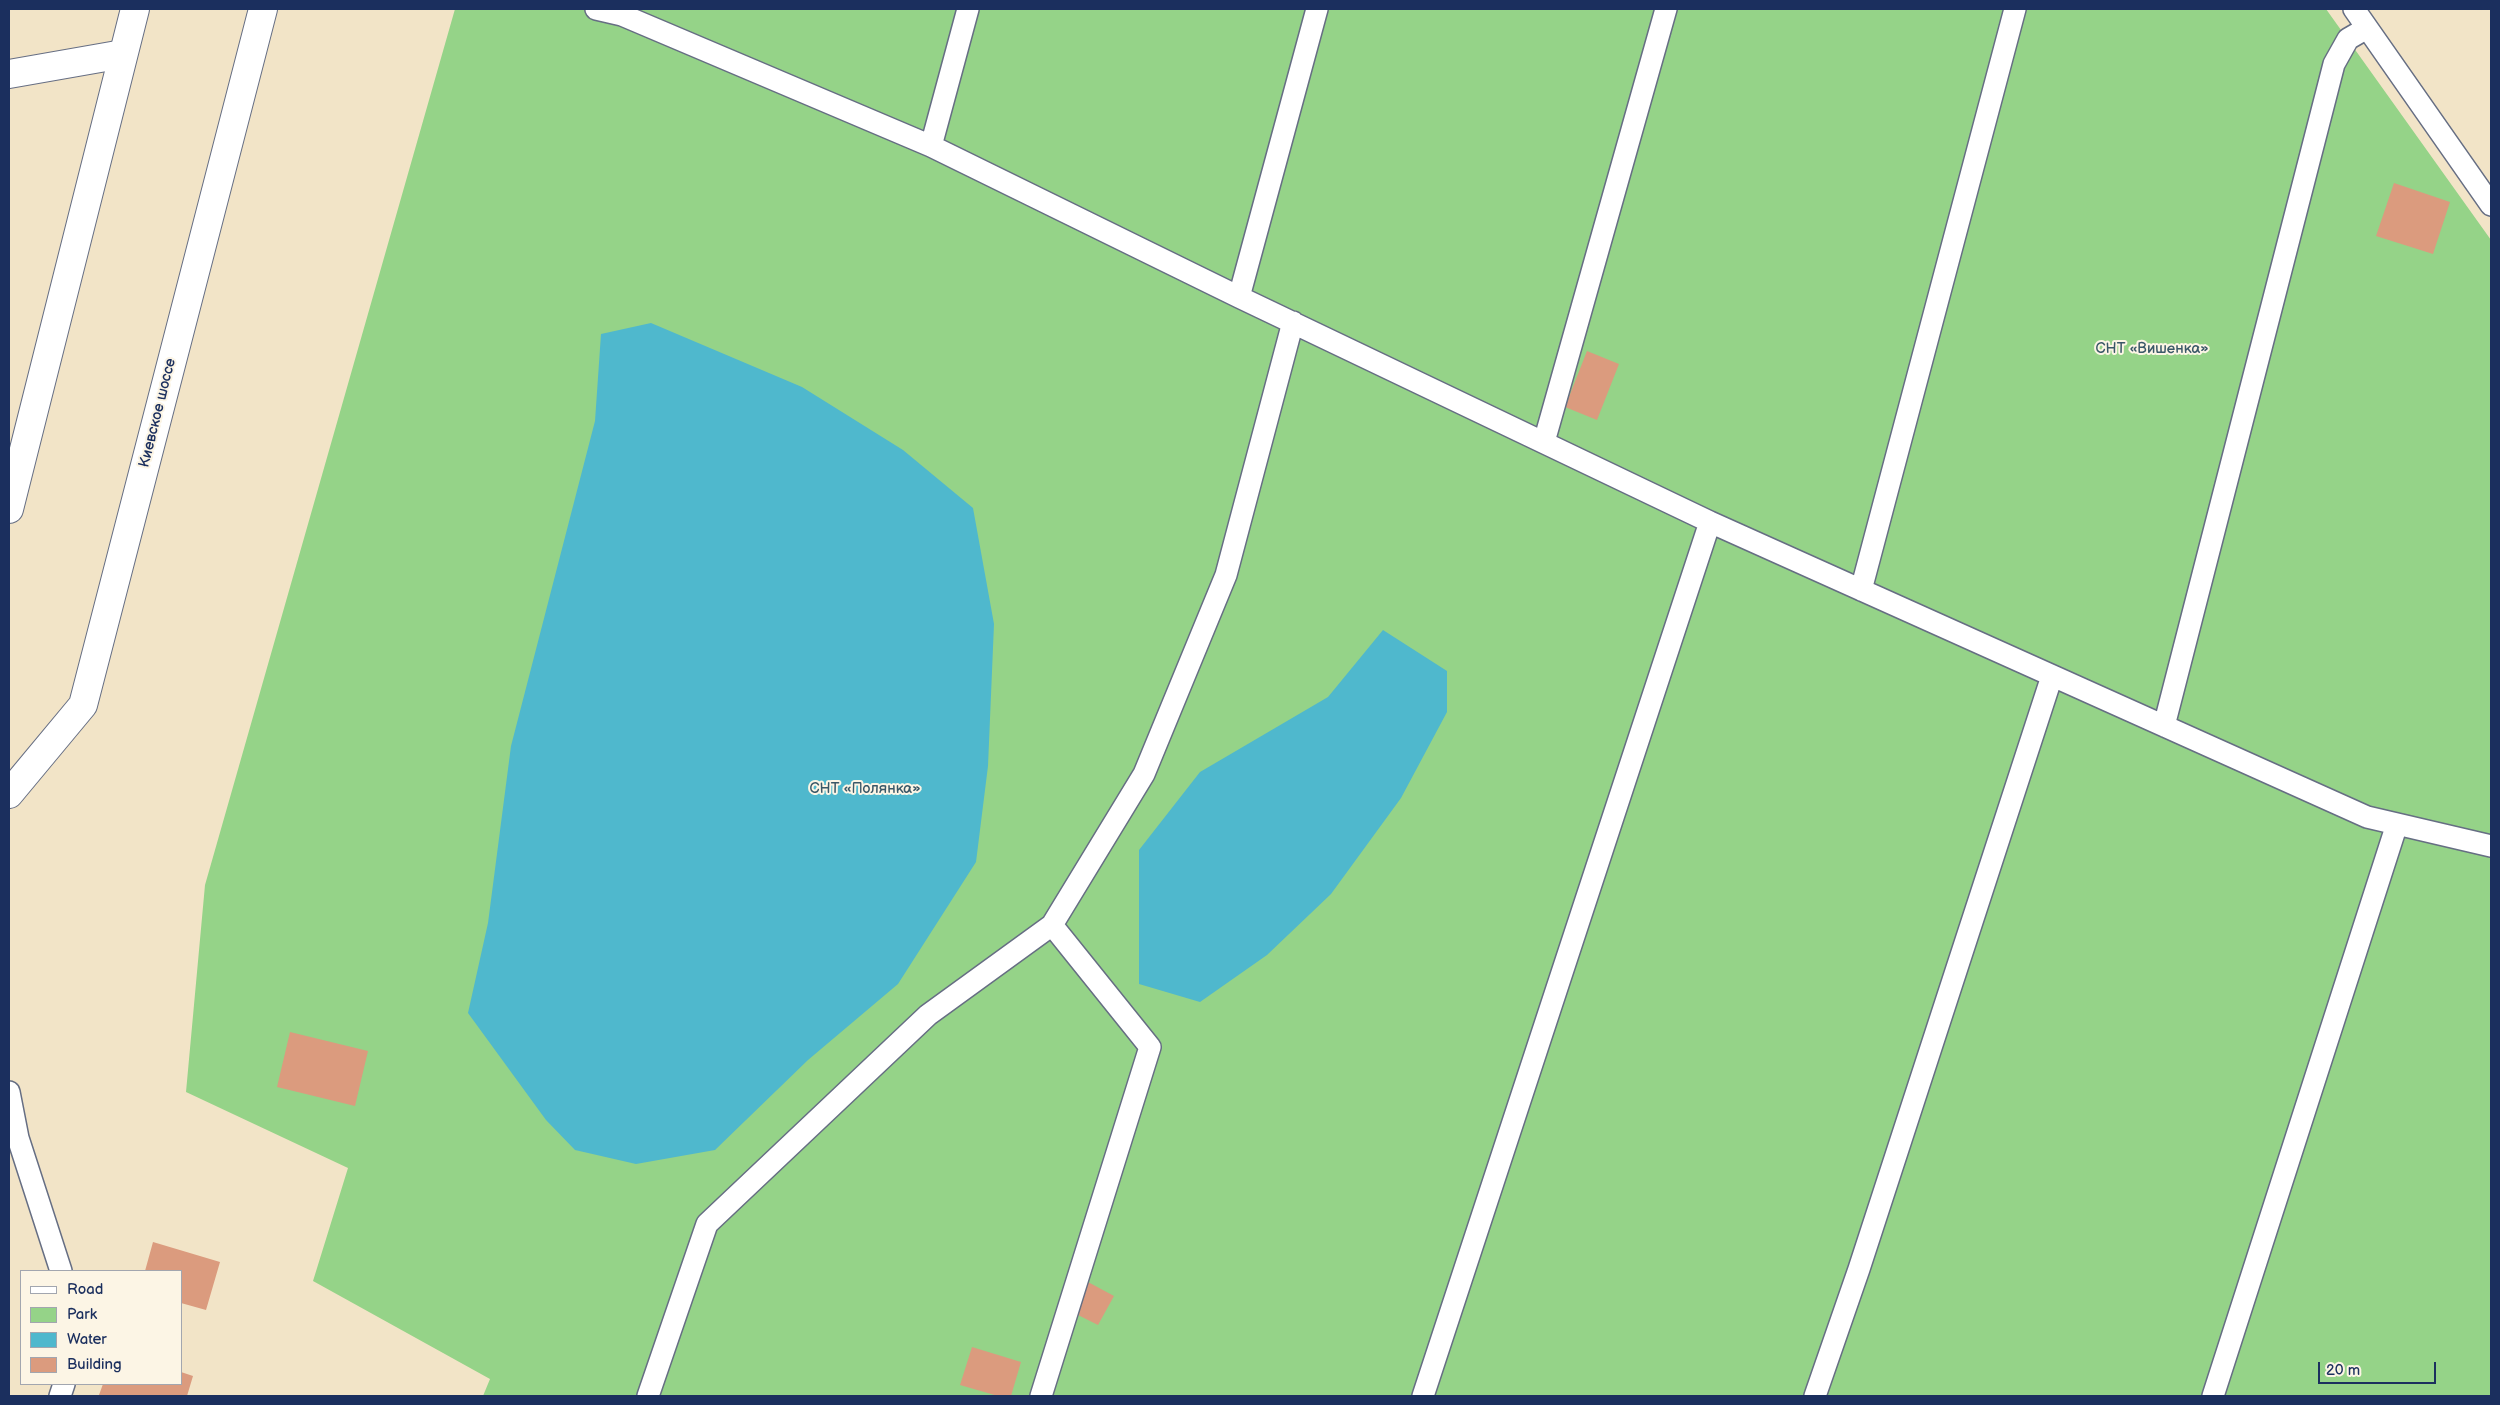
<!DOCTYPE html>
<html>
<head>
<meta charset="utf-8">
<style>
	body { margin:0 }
	#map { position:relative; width:2500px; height:1405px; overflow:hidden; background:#f2e4c7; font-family:"Balsamiq Sans",sans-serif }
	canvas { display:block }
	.frame { position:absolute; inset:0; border:10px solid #1b2f5e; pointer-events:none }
	.legend { position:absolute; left:20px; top:1270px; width:162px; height:115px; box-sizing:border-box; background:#fcf5e5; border:1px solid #a2a6af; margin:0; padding:6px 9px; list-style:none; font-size:15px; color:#1b2f5e }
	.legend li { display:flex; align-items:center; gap:10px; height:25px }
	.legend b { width:25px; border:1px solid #a2a6af }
	.scale { position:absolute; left:2318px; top:1362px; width:118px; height:22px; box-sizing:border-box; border:2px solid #1b2f5e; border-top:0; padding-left:6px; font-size:15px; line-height:18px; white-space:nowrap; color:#1b2f5e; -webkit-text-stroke:4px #fcf5e5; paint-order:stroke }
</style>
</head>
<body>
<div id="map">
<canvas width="2500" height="1405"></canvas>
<div class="frame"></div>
<ul class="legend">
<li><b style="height:6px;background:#fff"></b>Road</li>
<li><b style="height:14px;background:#95d388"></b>Park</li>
<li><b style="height:14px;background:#4fb8cd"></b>Water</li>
<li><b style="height:14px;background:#db9b7e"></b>Building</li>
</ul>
<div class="scale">20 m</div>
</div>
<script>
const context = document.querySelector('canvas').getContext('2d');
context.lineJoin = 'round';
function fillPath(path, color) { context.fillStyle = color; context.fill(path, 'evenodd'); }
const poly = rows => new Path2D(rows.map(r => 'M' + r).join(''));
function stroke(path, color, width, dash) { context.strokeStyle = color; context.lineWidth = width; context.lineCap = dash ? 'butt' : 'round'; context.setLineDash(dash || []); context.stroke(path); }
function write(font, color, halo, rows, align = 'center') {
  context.font = font + ' "Balsamiq Sans",sans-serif'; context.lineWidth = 4; context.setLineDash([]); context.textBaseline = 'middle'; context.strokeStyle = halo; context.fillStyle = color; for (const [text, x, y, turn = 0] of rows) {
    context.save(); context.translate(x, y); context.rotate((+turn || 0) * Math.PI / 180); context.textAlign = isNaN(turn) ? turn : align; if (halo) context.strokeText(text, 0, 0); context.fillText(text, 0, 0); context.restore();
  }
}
const green = poly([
	[455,9,2326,9,2491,240,2491,1396,483,1396,490,1379,313,1281,348,1168,186,1092,205,885]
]);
const water = poly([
	[651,323,802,387,903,450,973,508,994,624,988,766,976,862,898,984,808,1060,715,1150,636,1164,575,1150,546,1120,468,1013,488,923,511,746,595,421,601,334],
	[1383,630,1447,671,1447,712,1401,798,1331,894,1267,955,1200,1002,1139,984,1139,850,1200,772,1328,697]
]);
const building = poly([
	[2394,183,2450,202,2433,254,2376,236],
	[1587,351,1619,364,1597,420,1565,407],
	[290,1032,368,1051,355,1106,277,1087],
	[153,1242,220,1262,206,1310,181,1303,181,1271,145,1271],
	[1088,1282,1114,1296,1098,1325,1072,1312],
	[972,1347,1021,1362,1011,1396,998,1396,960,1385],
	[181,1372,193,1376,187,1396,99,1395,103,1384,181,1384]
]);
const lane = poly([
	[596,9,622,15,931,146,1239,297,1710,522,2367,817,2491,846],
	[2354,9,2491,205],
	[931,146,968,9],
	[1239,297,1317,9],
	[1544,442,1666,9],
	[1861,590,2015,9],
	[2164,726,2334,64,2348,39,2367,28],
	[9,1092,18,1138,61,1271],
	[60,1396,64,1384],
	[648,1396,707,1224,928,1015,1052,925,1144,774,1226,575,1293,322],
	[1041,1396,1150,1047,1052,925],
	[1423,1396,1710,522],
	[1815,1396,1859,1269,2052,676],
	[2213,1396,2397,824]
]);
const street = poly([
	[9,74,123,54]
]);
const highway = poly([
	[9,509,135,9],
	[9,794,83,705,263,9]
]);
const parkNames = [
	["СНТ «Вишенка»",2152,349],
	["СНТ «Полянка»",865,789]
];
const streetNames = [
	["Киевское шоссе",158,413,-76]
];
fillPath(green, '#95d388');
fillPath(water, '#4fb8cd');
fillPath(building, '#db9b7e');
stroke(lane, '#666e83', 24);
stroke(street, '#666e83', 30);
stroke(highway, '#666e83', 30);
stroke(lane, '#fff', 21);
stroke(street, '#fff', 28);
stroke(highway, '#fff', 28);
write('15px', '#3a5868', '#fcf5e5', parkNames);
write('15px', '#1b2f5e', '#fcf5e5', streetNames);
</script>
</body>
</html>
